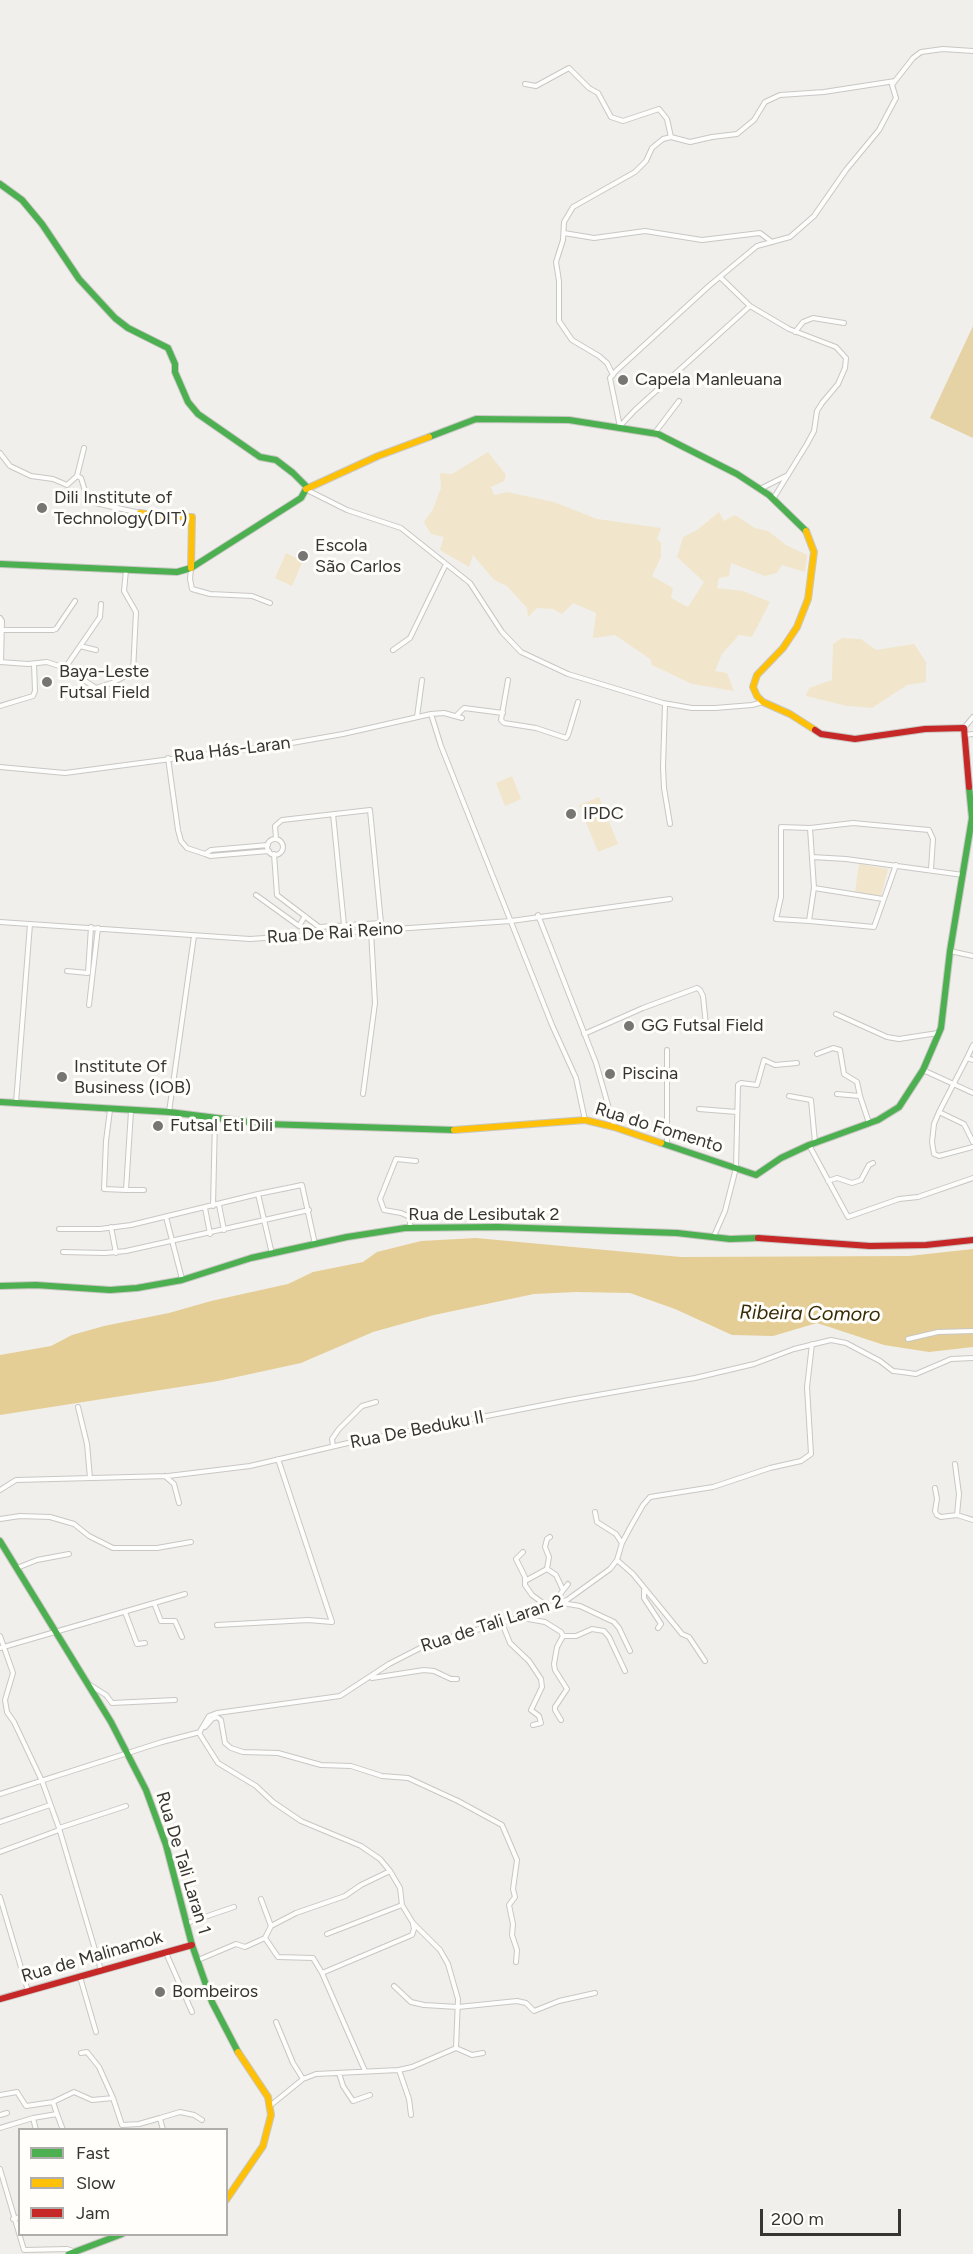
<!DOCTYPE html>
<html>
<head>
<meta charset="utf-8">
<style>
	body { margin:0 }
	#map { position:relative; width:973px; height:2254px; overflow:hidden; background:#f1efeb; font-family:Figtree,sans-serif }
	canvas { display:block }
	.legend { position:absolute; left:18px; top:2128px; width:210px; height:108px; box-sizing:border-box; background:#fffefb; border:2px solid #afaeab; margin:0; padding:8px 10px; list-style:none; font-size:18px; color:#363532 }
	.legend li { display:flex; align-items:center; gap:12px; height:30px }
	.legend b { width:30px; border:2px solid #afaeab }
	.scale { position:absolute; left:760px; top:2209px; width:141px; height:27px; box-sizing:border-box; border:3px solid #363532; border-top:0; padding-left:8px; font-size:18px; line-height:21px; white-space:nowrap; color:#363532; -webkit-text-stroke:4px #fffefb; paint-order:stroke }
</style>
</head>
<body>
<div id="map">
<canvas width="973" height="2254"></canvas>
<ul class="legend">
<li><b style="height:8px;background:#4caf50"></b>Fast</li>
<li><b style="height:8px;background:#ffc107"></b>Slow</li>
<li><b style="height:8px;background:#c62828"></b>Jam</li>
</ul>
<div class="scale">200 m</div>
</div>
<script>
const context = document.querySelector('canvas').getContext('2d');
context.lineJoin = 'round';
function fillPath(path, color) { context.fillStyle = color; context.fill(path, 'evenodd'); }
const poly = rows => new Path2D(rows.map(r => 'M' + r).join(''));
function stroke(path, color, width, dash) { context.strokeStyle = color; context.lineWidth = width; context.lineCap = dash ? 'butt' : 'round'; context.setLineDash(dash || []); context.stroke(path); }
function write(font, color, halo, rows, align = 'center') {
  context.font = font + ' Figtree,sans-serif'; context.lineWidth = 6; context.setLineDash([]); context.textBaseline = 'middle'; context.strokeStyle = halo; context.fillStyle = color; for (const [text, x, y, turn = 0] of rows) {
    context.save(); context.translate(x, y); context.rotate((+turn || 0) * Math.PI / 180); context.textAlign = isNaN(turn) ? turn : align; if (halo) context.strokeText(text, 0, 0); context.fillText(text, 0, 0); context.restore();
  }
}
const green = poly([
	[488,452,506,475,504,481,491,487,494,495,507,492,554,502,597,519,661,528,657,539,661,543,661,557,652,576,673,588,671,598,688,607,704,582,677,557,683,537,697,530,719,512,724,521,735,515,755,528,768,531,786,545,807,555,805,572,782,565,777,573,765,576,731,563,729,576,719,578,717,588,743,591,770,602,752,637,739,635,722,654,715,671,727,673,734,691,692,684,652,665,650,659,615,635,593,638,596,613,573,603,562,614,553,609,537,608,528,617,527,608,507,586,494,580,473,555,469,567,440,550,444,537,431,534,424,522,433,509,441,488,440,473,452,474],
	[286,553,303,561,292,586,275,578],
	[842,638,861,639,876,650,914,644,926,662,926,682,907,685,872,708,847,706,806,696,809,688,832,680,833,644],
	[512,776,521,799,505,806,496,783],
	[599,797,618,844,598,852,579,805],
	[859,864,888,869,881,896,855,892]
]);
const forest = poly([
	[973,326,973,438,930,418]
]);
const water = poly([
	[476,1238,681,1257,909,1256,973,1249,973,1347,929,1352,884,1345,817,1323,773,1336,732,1335,675,1309,630,1293,576,1292,534,1294,434,1315,373,1332,301,1363,218,1381,0,1415,0,1355,51,1346,72,1335,104,1326,169,1313,211,1301,288,1284,313,1272,363,1262,377,1252,421,1241]
]);
const street = poly([
	[525,84,536,86,569,68,589,88,598,93,611,117,623,121,659,109,667,119,671,137,690,142,712,137,737,134,754,120,765,102,780,95,824,92,895,81],
	[564,233,594,238,645,231,702,240,760,233,772,242],
	[720,277,750,306,789,329,836,347,846,358,845,368,838,384,822,403,817,411,814,431,807,444,773,499],
	[795,332,803,322,813,318,844,323],
	[613,375,607,363,599,356,572,340,559,321,559,281,556,262,563,240,564,222,573,207,635,172,646,161,652,148,663,139,671,137],
	[620,426,635,410,750,306],
	[620,427,610,378,616,371,710,285,757,246,790,237,814,216,846,170,879,130,896,98,892,85,913,58,921,52,943,49,973,51],
	[654,434,679,401],
	[0,453,10,466,31,476,53,479,67,485,77,476,84,448],
	[77,476,81,478,87,497,95,503,140,513],
	[760,489,788,475],
	[307,490,347,510,401,528,470,583,502,632,521,652,568,674,663,703,692,708,715,708,752,705,763,702],
	[191,568,190,579,192,589,210,594,252,596,270,603],
	[0,618,2,621,1,662],
	[2,630,53,630,56,629,75,601],
	[80,646,96,650],
	[393,650,410,638,446,564],
	[0,662,28,664,47,662,65,668,96,688,112,683,133,672,136,612,124,591,126,570],
	[65,668,100,617,101,604],
	[508,680,501,720,504,723,536,728,566,738,568,735,578,702],
	[665,704,663,767,664,788,670,824],
	[0,706,33,696,35,691,34,664],
	[431,714,441,746,552,1025,576,1078,585,1120],
	[457,715,464,708,503,713],
	[417,717,422,680],
	[964,728,973,717],
	[964,735,973,734],
	[168,758,178,830,181,841,187,848,205,854],
	[0,767,65,773,292,743,343,734,431,714,444,713,462,718],
	[333,814,344,925],
	'267 847a8 8 0 1 1 16 0a8 8 0 1 1-16 0Z',
	[268,845,211,850,205,854,210,856,269,851],
	[274,854,277,895,319,927,381,923,370,810,282,820,275,826,276,839],
	[812,857,846,859,963,875],
	[896,865,874,927,809,921,814,888,810,828,853,823,929,830,933,839,931,869],
	[814,888,883,899],
	[256,895,299,926,305,916],
	[538,915,596,1063,614,1126],
	[809,921,776,919,781,897,781,827,810,828],
	[0,922,250,939,511,921,670,899],
	[950,951,973,956],
	[67,971,88,973,91,927],
	[89,1005,98,928],
	[836,1014,887,1037,899,1039,938,1033],
	[584,1034,643,1008,697,988,700,990,703,996,706,1025],
	[817,1054,833,1048,840,1050,844,1074,857,1082,860,1096],
	[967,1058,973,1045],
	[973,1060,967,1058,939,1112,964,1124,973,1142],
	[923,1070,973,1093],
	[363,1094,375,1003,371,931],
	[837,1094,860,1096,869,1123],
	[789,1096,811,1100,815,1142],
	[16,1103,30,924],
	[699,1109,737,1112],
	[110,1110,106,1141,104,1189,126,1190,131,1111],
	[169,1112,194,936],
	[939,1112,934,1124,932,1142,934,1154,939,1156,973,1147],
	[667,1145,667,1050],
	[809,1145,848,1217,899,1199,918,1197,973,1178],
	[828,1181,837,1178,852,1183,861,1180,869,1165,873,1163],
	[126,1190,144,1190],
	[258,1194,272,1254],
	[219,1205,224,1230],
	[213,1206,215,1119],
	[205,1208,210,1234],
	[166,1217,182,1279],
	[111,1227,116,1253],
	[410,1227,410,1217,401,1213,384,1210,380,1199,396,1159,416,1161],
	[59,1229,100,1229,131,1225,258,1194,302,1185,315,1244],
	[714,1236,725,1211,736,1168,738,1085,741,1083,757,1085,764,1060,775,1065,797,1063],
	[63,1252,105,1253,126,1251,309,1210],
	[908,1339,938,1332,973,1331],
	[78,1407,87,1444,90,1478],
	[333,1446,332,1439,339,1429,362,1406,376,1402],
	[955,1464,959,1494,957,1515,973,1520],
	[165,1476,174,1484,179,1503],
	[935,1488,937,1499,935,1511,937,1515,941,1517,957,1515],
	[0,1490,16,1480,168,1476,250,1466,348,1443,569,1400,695,1378,754,1364,794,1349,831,1340,846,1343,880,1361,893,1371,902,1372,916,1374,951,1359,973,1358],
	[595,1512,597,1522,616,1534,621,1542],
	[0,1519,20,1516,50,1517,74,1524,89,1536,113,1548,157,1548,191,1542],
	[523,1552,516,1559,525,1577,525,1585,532,1595,547,1606],
	[617,1560,633,1574,682,1634,689,1637,705,1661],
	[17,1568,37,1560,69,1554],
	[547,1569,549,1557,545,1547,547,1539,550,1537],
	[525,1581,547,1569,556,1575,563,1590],
	[644,1590,644,1598,661,1624,658,1628],
	[154,1603,161,1621,175,1621,182,1637],
	[558,1603,561,1593,568,1584],
	[562,1603,580,1606,614,1622,619,1628,630,1651],
	[125,1612,137,1644,145,1643],
	[517,1617,545,1622,561,1632,563,1636,557,1647,554,1664,555,1670,567,1689,555,1707,555,1710,561,1720],
	[502,1623,510,1643,529,1661,541,1679,542,1687,531,1710,539,1716,541,1723,533,1725],
	[217,1625,308,1620,332,1622,278,1459],
	[0,1636,13,1673,5,1700,7,1712,14,1722,42,1781,59,1828,101,1970],
	[563,1636,576,1636,592,1629,604,1631,609,1637,625,1671],
	[0,1648,185,1594],
	[372,1678,424,1670,434,1671,451,1679,457,1679],
	[90,1685,106,1695,112,1703,175,1700],
	[205,1727,212,1719,217,1717,221,1720,225,1743,231,1748,243,1752,278,1753,321,1765,351,1766,382,1776,408,1778,458,1801,502,1825,517,1860,513,1889,515,1897,509,1905,513,1924,512,1935,517,1950,516,1962],
	[0,1794,162,1742,200,1732],
	[0,1822,50,1805],
	[59,1828,126,1806],
	[0,1852,59,1830],
	[0,1897,28,1991],
	[261,1899,271,1926],
	[187,1923,234,1907],
	[327,1934,402,1905],
	[265,1938,271,1926,296,1913,345,1896,361,1885,390,1871],
	[166,1953,192,2012],
	[198,1960,236,1944,245,1947,265,1938,278,1957,313,1958,322,1973,365,2071],
	[322,1973,412,1935,414,1929,413,1924],
	[80,1977,96,2032],
	[394,1986,411,2002,424,2005,458,2007,517,2001,526,2003,534,2011,559,2001,595,1993],
	[276,2022,293,2063,303,2079],
	[456,2048,472,2055,483,2053],
	[81,2053,87,2052,99,2067,113,2098],
	[399,2070,409,2099,411,2115],
	[339,2073,343,2086,353,2101,370,2095],
	[0,2095,17,2092,26,2106,53,2102],
	[271,2105,303,2079,316,2074,399,2070,412,2067,456,2048,458,1999,448,1964,440,1950,413,1923,402,1905,400,1888,390,1871,380,1859,361,1846,301,1821,273,1802,256,1786,218,1763,199,1733,209,1716,217,1713,340,1696,389,1664,432,1642,502,1623,567,1600,610,1569,617,1560,622,1543,631,1526,643,1505,650,1497,713,1487,770,1468,801,1461,811,1454,807,1387,812,1344],
	[57,2114,63,2130],
	[0,2115,7,2113],
	[33,2118,36,2130],
	[160,2118,180,2112,194,2115,202,2120],
	[0,2128,33,2118,57,2114,53,2102,74,2092,92,2100,113,2098,122,2125,139,2124,160,2118,163,2130],
	[0,2169,24,2250,67,2249,73,2251],
	[13,2219,20,2217]
]);
const fast = poly([
	[0,184,22,200,42,224,79,279,115,318,128,328,168,348,175,364,175,372,188,402,198,414,260,457,276,460,293,473,306,486,306,489],
	[429,437,476,419,569,420,658,434,737,474,769,495,806,531],
	[0,564,177,572,191,568,301,498,306,489],
	[0,1102,169,1112,265,1124,454,1130],
	[661,1143,756,1175,781,1158,809,1145,878,1120,899,1107,923,1070,941,1028,950,951,972,818,969,787],
	[0,1286,36,1285,110,1290,137,1288,182,1280,251,1258,347,1237,405,1228,498,1227,677,1233,730,1239,758,1238],
	[0,1541,111,1722,146,1790,166,1845,192,1945,212,2002,238,2052],
	[69,2254,122,2234]
]);
const slow = poly([
	[306,489,378,456,429,437],
	[140,513,158,516,192,517,191,568],
	[806,531,814,552,808,599,797,627,783,648,757,675,753,687,757,696,763,702,790,714,815,730],
	[454,1130,585,1120,614,1127,661,1143],
	[226,2200,263,2146,271,2115,268,2097,238,2052]
]);
const jam = poly([
	[815,730,821,734,855,739,925,729,964,728,969,787],
	[758,1238,870,1246,926,1245,973,1240],
	[0,1999,192,1945]
]);
const markers = [
	[623,380,6,"#777673"],
	[42,508,6,"#777673"],
	[303,556,6,"#777673"],
	[47,682,6,"#777673"],
	[571,814,6,"#777673"],
	[629,1026,6,"#777673"],
	[610,1074,6,"#777673"],
	[62,1077,6,"#777673"],
	[158,1126,6,"#777673"],
	[160,1992,6,"#777673"]
];
const poiNames = [
	["Capela Manleuana",635,380],
	["Dili Institute of",54,498],
	["Technology(DIT)",54,519],
	["Escola",315,546],
	["São Carlos",315,567],
	["Baya-Leste",59,672],
	["Futsal Field",59,693],
	["IPDC",583,814],
	["GG Futsal Field",641,1026],
	["Institute Of",74,1067],
	["Business (IOB)",74,1088],
	["Piscina",622,1074],
	["Futsal Eti Dili",170,1126],
	["Bombeiros",172,1992]
];
const streetNames = [
	["Rua Hás-Laran",232,750,-7],
	["Rua De Rai Reino",335,933,-4],
	["Rua do Fomento",659,1128,17],
	["Rua de Lesibutak 2",484,1215],
	["Rua De Beduku II",417,1430,-11],
	["Rua de Tali Laran 2",492,1624,-18],
	["Rua De Tali Laran 1",183,1863,73],
	["Rua de Malinamok",92,1957,-16]
];
const waterNames = [
	["Ribeira Comoro",810,1314,1]
];
fillPath(green, '#f1e6cb');
fillPath(forest, '#e5d3a6');
fillPath(water, '#e4ce95');
stroke(street, '#c9c7c4', 6);
stroke(fast, '#c9c7c4', 8);
stroke(slow, '#c9c7c4', 8);
stroke(jam, '#c9c7c4', 8);
stroke(street, '#fdfdfc', 4);
stroke(fast, '#4caf50', 6);
stroke(slow, '#ffc107', 6);
stroke(jam, '#c62828', 6);
for (const [x, y, r, color] of markers) { const dot = new Path2D(); dot.arc(x, y, r, 0, 2 * Math.PI); context.fillStyle = color; context.fill(dot); stroke(dot, '#fffefb', 2); }
write('18px', '#363532', '#fffefb', poiNames, 'left');
write('18px', '#363532', '#fffefb', streetNames);
write('italic 20px', '#372b06', '#fffefb', waterNames);
</script>
</body>
</html>
